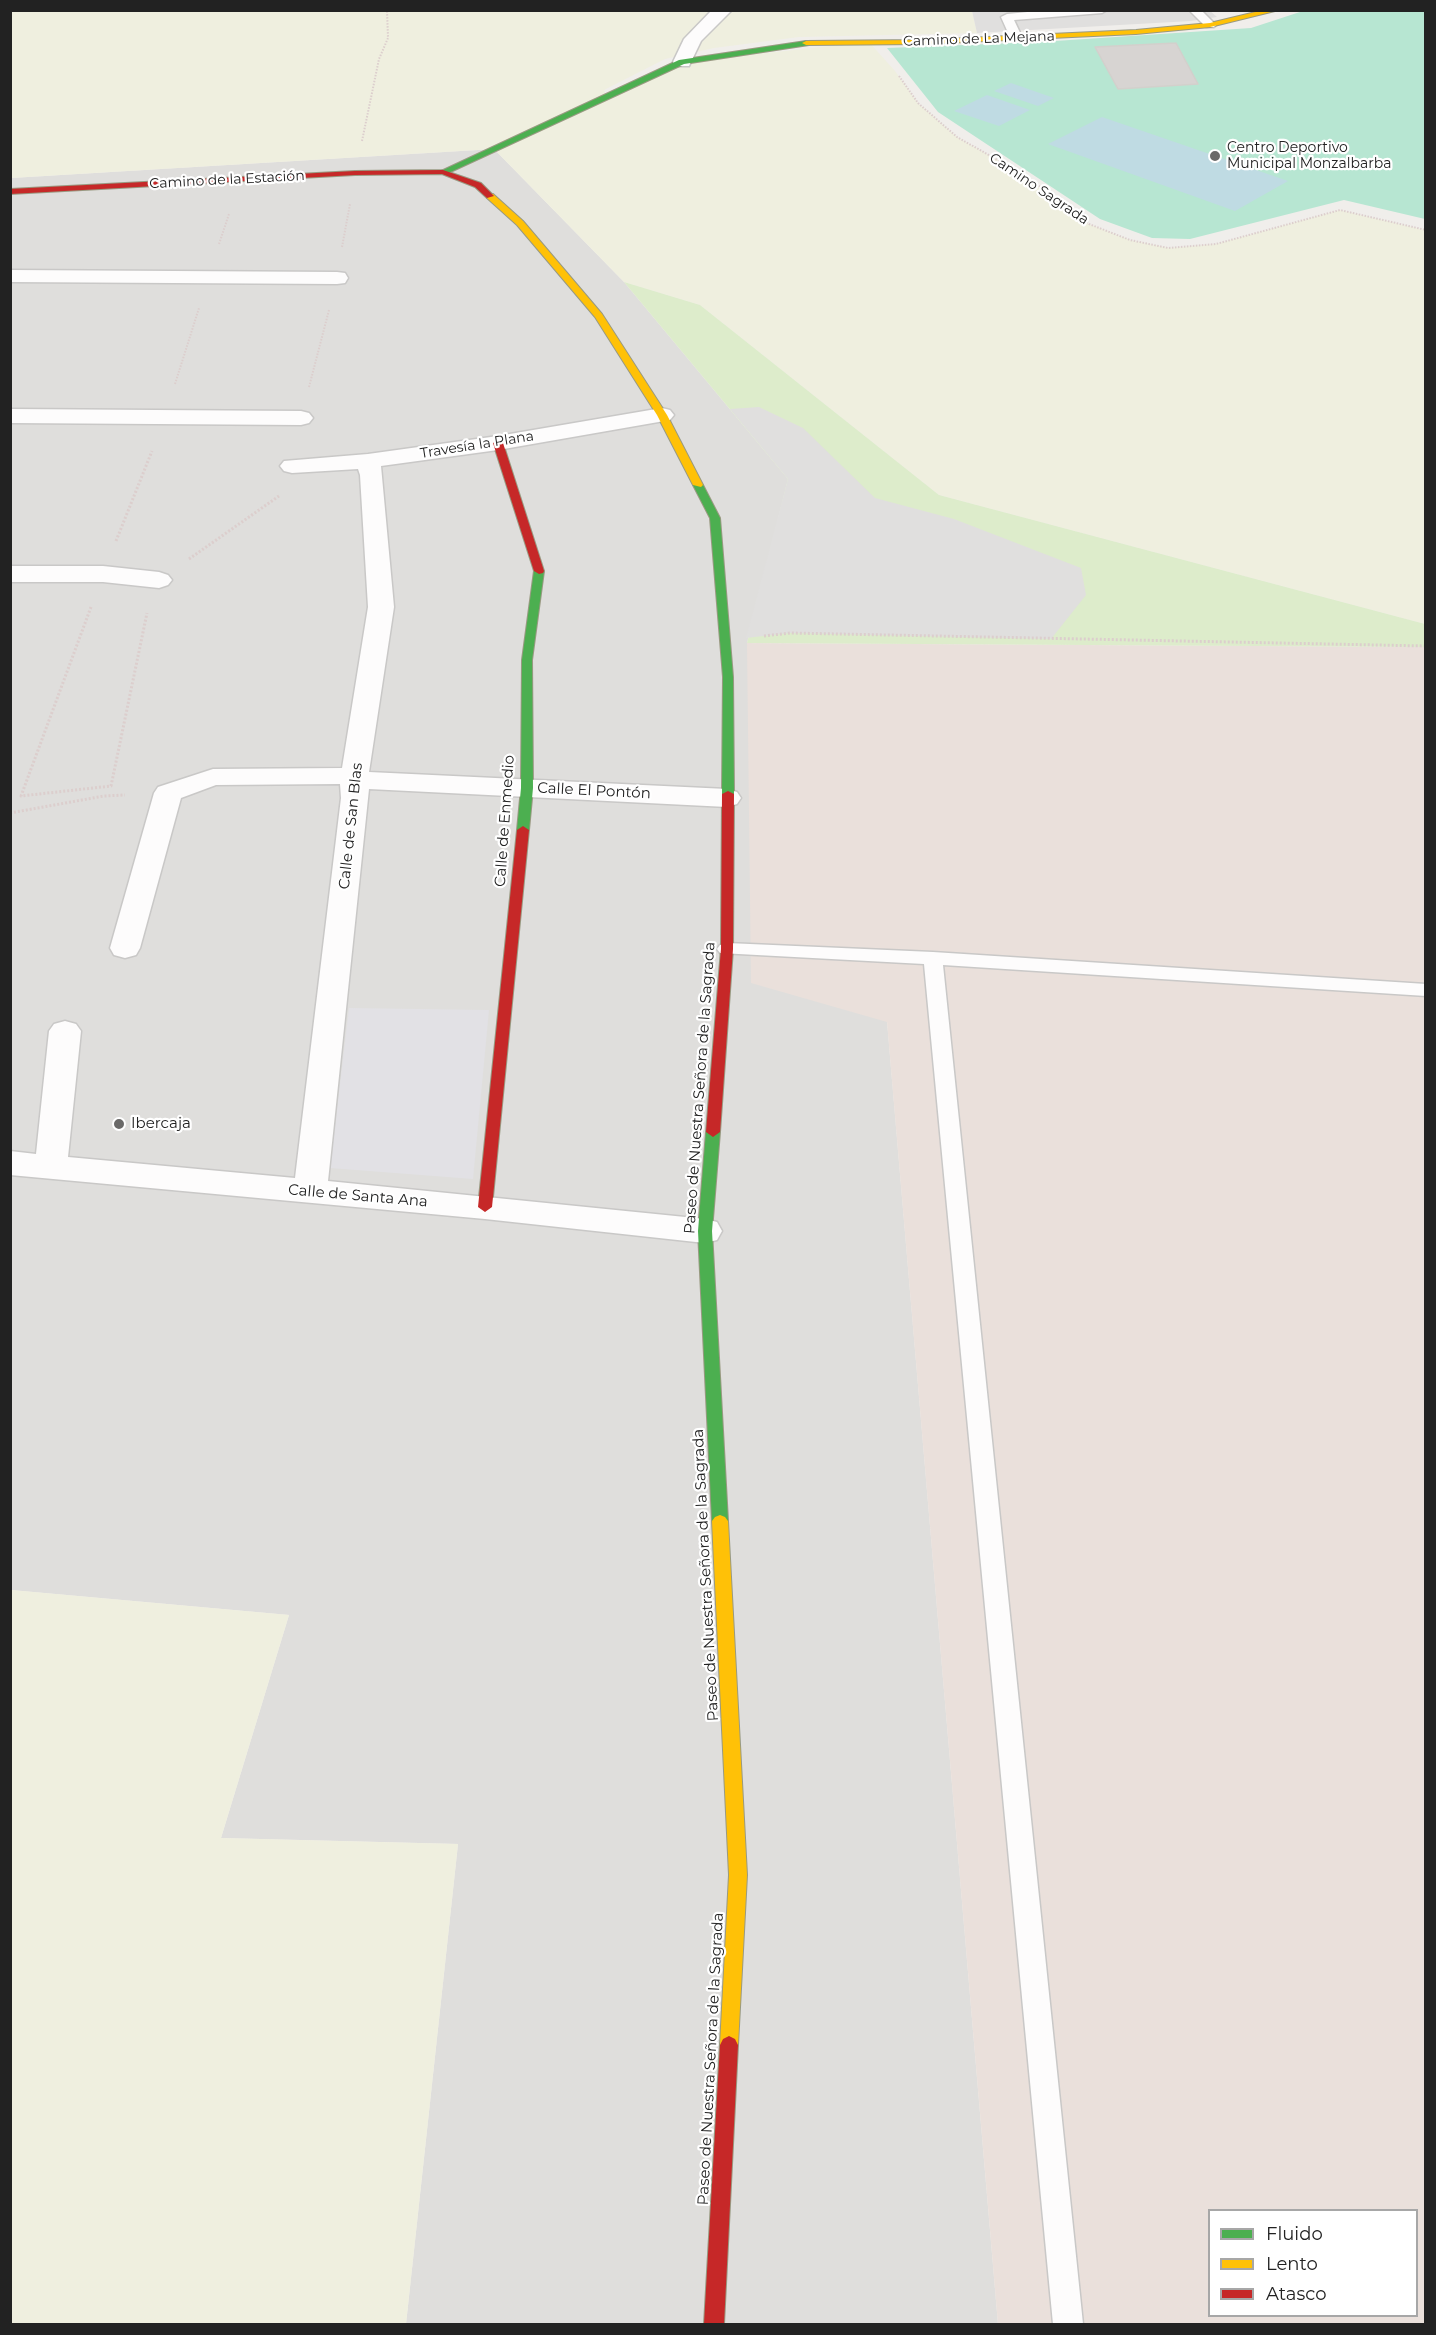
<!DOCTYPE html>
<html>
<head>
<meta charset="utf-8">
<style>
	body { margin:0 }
	#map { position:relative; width:1436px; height:2335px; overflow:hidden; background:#f0eeeb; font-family:Montserrat,sans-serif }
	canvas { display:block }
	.frame { position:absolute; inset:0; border:12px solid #222; pointer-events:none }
	.legend { position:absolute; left:1208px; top:2209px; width:210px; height:108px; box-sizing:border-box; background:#fff; border:2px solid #a7a7a7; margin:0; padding:8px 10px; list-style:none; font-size:18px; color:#222 }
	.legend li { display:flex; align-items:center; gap:12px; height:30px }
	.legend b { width:30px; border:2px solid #a7a7a7 }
</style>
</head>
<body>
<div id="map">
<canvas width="1436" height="2335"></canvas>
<div class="frame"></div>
<ul class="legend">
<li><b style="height:8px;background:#4caf50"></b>Fluido</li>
<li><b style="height:8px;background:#ffc107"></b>Lento</li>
<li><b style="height:8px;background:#c62828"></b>Atasco</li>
</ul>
</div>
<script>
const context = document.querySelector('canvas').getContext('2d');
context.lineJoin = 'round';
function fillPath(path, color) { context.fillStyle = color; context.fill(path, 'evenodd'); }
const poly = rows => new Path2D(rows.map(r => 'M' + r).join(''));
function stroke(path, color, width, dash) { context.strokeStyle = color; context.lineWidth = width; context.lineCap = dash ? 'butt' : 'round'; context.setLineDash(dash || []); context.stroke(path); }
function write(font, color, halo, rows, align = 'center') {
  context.font = font + ' Montserrat,sans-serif'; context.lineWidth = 4.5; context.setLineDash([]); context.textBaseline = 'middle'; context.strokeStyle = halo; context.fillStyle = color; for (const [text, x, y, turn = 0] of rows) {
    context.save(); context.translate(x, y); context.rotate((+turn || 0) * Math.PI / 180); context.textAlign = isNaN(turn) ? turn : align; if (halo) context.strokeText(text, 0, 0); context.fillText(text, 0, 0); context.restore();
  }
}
const residential = poly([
	[494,149,624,282,788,479,747,643,887,1021,998,2324,406,2324,458,1844,221,1838,289,1615,11,1590,11,178]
]);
const military = poly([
	[747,643,1425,647,1425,2324,998,2324,887,1022,751,983],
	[1210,2210,1416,2210,1416,2316,1210,2316]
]);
const farmland = poly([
	[11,11,972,11,977,33,799,37,714,48,665,59,604,90,606,96,682,62,869,42,895,71,918,103,957,137,1017,171,1089,224,1130,240,1169,248,1216,244,1340,210,1425,230,1425,624,939,495,700,305,624,282,494,149,11,178],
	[11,1590,289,1615,221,1838,458,1844,406,2324,11,2324]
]);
const grass = poly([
	[624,282,700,305,939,495,1425,624,1425,647,747,643,788,479]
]);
const pitch = poly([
	[1303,11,1425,11,1425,219,1344,200,1190,239,1152,238,1100,219,938,112,887,48,1040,42,1251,28]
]);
const parking = poly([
	[1209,10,1217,17,1191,21,977,33,972,11],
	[759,407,803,428,875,498,954,519,1081,568,1086,595,1051,639,790,633,746,638,788,479,730,409]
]);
const plaza = poly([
	[349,1008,489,1010,473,1179,330,1168]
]);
const water = poly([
	[1011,83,1054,98,1038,106,994,91],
	[987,95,1030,110,999,126,954,111],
	[1102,117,1288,181,1235,211,1048,144]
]);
const building = poly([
	[1176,43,1198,84,1118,89,1095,47,1176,43]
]);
const pathFar1 = poly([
	[899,76,918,103,957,137,1017,171,1061,201,1089,224,1130,240,1168,248,1216,244,1340,210,1426,230],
	[362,141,379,59,388,38,387,10],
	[219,244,229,214],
	[342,247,350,204],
	[175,384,199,308],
	[309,387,329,310]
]);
const path = poly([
	[116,541,152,451],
	[189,559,279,496],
	[91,607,21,796,111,786,147,613],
	[764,636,790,633,1426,646],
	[10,813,104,796,125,795]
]);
const lane = poly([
	[1048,10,1107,10,1102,13,1014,20,1022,37,1016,41,1010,37,1001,17,1007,14,1048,10],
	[1189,10,1201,10,1216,25,1214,27,1206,27,1189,10],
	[727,943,933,952,1426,984,1426,996,943,965,1083,2324,1053,2324,924,964,720,953,717,949,720,945,727,943]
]);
const street = poly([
	[712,10,732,10,701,41,689,66,675,66,673,62,684,39,712,10],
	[10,270,337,272,345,273,348,278,345,283,337,284,10,282,10,270],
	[662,408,670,410,674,415,670,420,498,450,381,466,394,607,369,772,727,789,737,792,741,798,737,804,727,807,369,789,328,1181,705,1219,717,1222,722,1231,717,1240,705,1243,485,1219,10,1175,10,1151,36,1154,49,1031,54,1024,65,1021,76,1024,81,1031,68,1157,295,1178,341,798,340,784,216,785,181,798,140,948,136,955,125,958,114,955,110,948,154,793,158,787,213,769,342,768,368,607,360,475,358,469,292,473,284,471,280,466,284,461,368,454,498,436,662,408],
	[10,409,301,411,309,413,313,418,309,423,301,425,10,423,10,409],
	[10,566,103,566,159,572,168,575,172,580,168,585,159,588,103,582,10,582,10,566]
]);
const fast = poly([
	[806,41,810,43,809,45,684,64,446,174,439,172,679,60,806,41],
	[698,482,703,485,720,518,733,677,734,794,728,797,722,794,723,677,710,518,693,485,698,482],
	[539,568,544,571,532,660,533,788,529,830,523,834,517,830,521,788,522,660,534,571,539,568],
	[713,1127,720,1132,712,1231,728,1521,725,1525,720,1527,715,1525,712,1521,698,1231,706,1132,713,1127]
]);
const slow = poly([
	[1264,10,1279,10,1210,27,1136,34,923,44,806,45,802,43,806,41,923,40,1136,30,1210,23,1264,10],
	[487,194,493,194,523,221,602,314,667,415,703,485,701,487,693,485,657,415,595,317,517,225,487,198,487,194],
	[720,1515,725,1517,728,1521,747,1875,738,2045,735,2051,729,2054,723,2051,720,2045,729,1875,712,1521,715,1517,720,1515]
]);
const jam = poly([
	[443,170,481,183,494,196,487,198,475,187,442,174,355,175,10,194,10,189,355,171,443,170],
	[498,440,503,443,544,571,543,573,539,574,534,571,493,443,498,440],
	[728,791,734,794,733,949,720,1132,713,1137,706,1132,721,949,722,794,728,791],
	[523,826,529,830,492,1207,485,1212,478,1207,517,830,523,826],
	[729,2036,735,2039,738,2045,724,2324,704,2324,720,2045,723,2039,729,2036]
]);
const markers = [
	[1215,156,6,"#6a6968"],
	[119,1124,6,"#6a6968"]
];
const farStreetnames = [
	["Camino de La Mejana",979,39,-2],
	["Camino de la Estación",227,180,-3],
	["Camino Sagrada",1039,189,34],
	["Travesía la Plana",477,445,-9]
];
const farPoinames = [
	["Centro Deportivo",1227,148],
	["Municipal Monzalbarba",1227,164]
];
const streetNames = [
	["Calle El Pontón",594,791,3],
	["Calle de Enmedio",505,821,-86],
	["Calle de San Blas",351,826,-84],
	["Paseo de Nuestra Señora de la Sagrada",700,1088,-86],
	["Calle de Santa Ana",358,1196,5],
	["Paseo de Nuestra Señora de la Sagrada",706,1575,-93],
	["Paseo de Nuestra Señora de la Sagrada",711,2059,-87]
];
const poiNames = [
	["Ibercaja",131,1124]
];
fillPath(residential, '#dfdedc');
fillPath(military, '#eae0db');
fillPath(farmland, '#efefdf');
fillPath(grass, '#ddeccb');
fillPath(pitch, '#b7e6d2');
fillPath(parking, '#e0dfde');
fillPath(plaza, '#e2e1e5');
fillPath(water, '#bfdbe3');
fillPath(building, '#d7d4d2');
stroke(building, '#d3d0cc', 1.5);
stroke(lane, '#c9c8c7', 3);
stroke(street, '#c9c8c7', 3);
stroke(fast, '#999a82', 2);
stroke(slow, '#999a82', 2);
stroke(jam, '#999a82', 2);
stroke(pathFar1, '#dccecd', 2, [1.5, 1.5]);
stroke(path, '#dccecd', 3, [2, 2]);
fillPath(lane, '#fdfcfc');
fillPath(street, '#fdfcfc');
fillPath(fast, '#4caf50');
fillPath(slow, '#ffc107');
fillPath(jam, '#c62828');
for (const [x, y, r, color] of markers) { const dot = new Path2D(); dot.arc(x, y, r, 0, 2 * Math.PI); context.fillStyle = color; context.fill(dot); stroke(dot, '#fff', 2); }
write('14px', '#222', '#fff', farStreetnames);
write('14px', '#222', '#fff', farPoinames, 'left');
write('15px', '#222', '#fff', streetNames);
write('15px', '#222', '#fff', poiNames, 'left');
</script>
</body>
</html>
